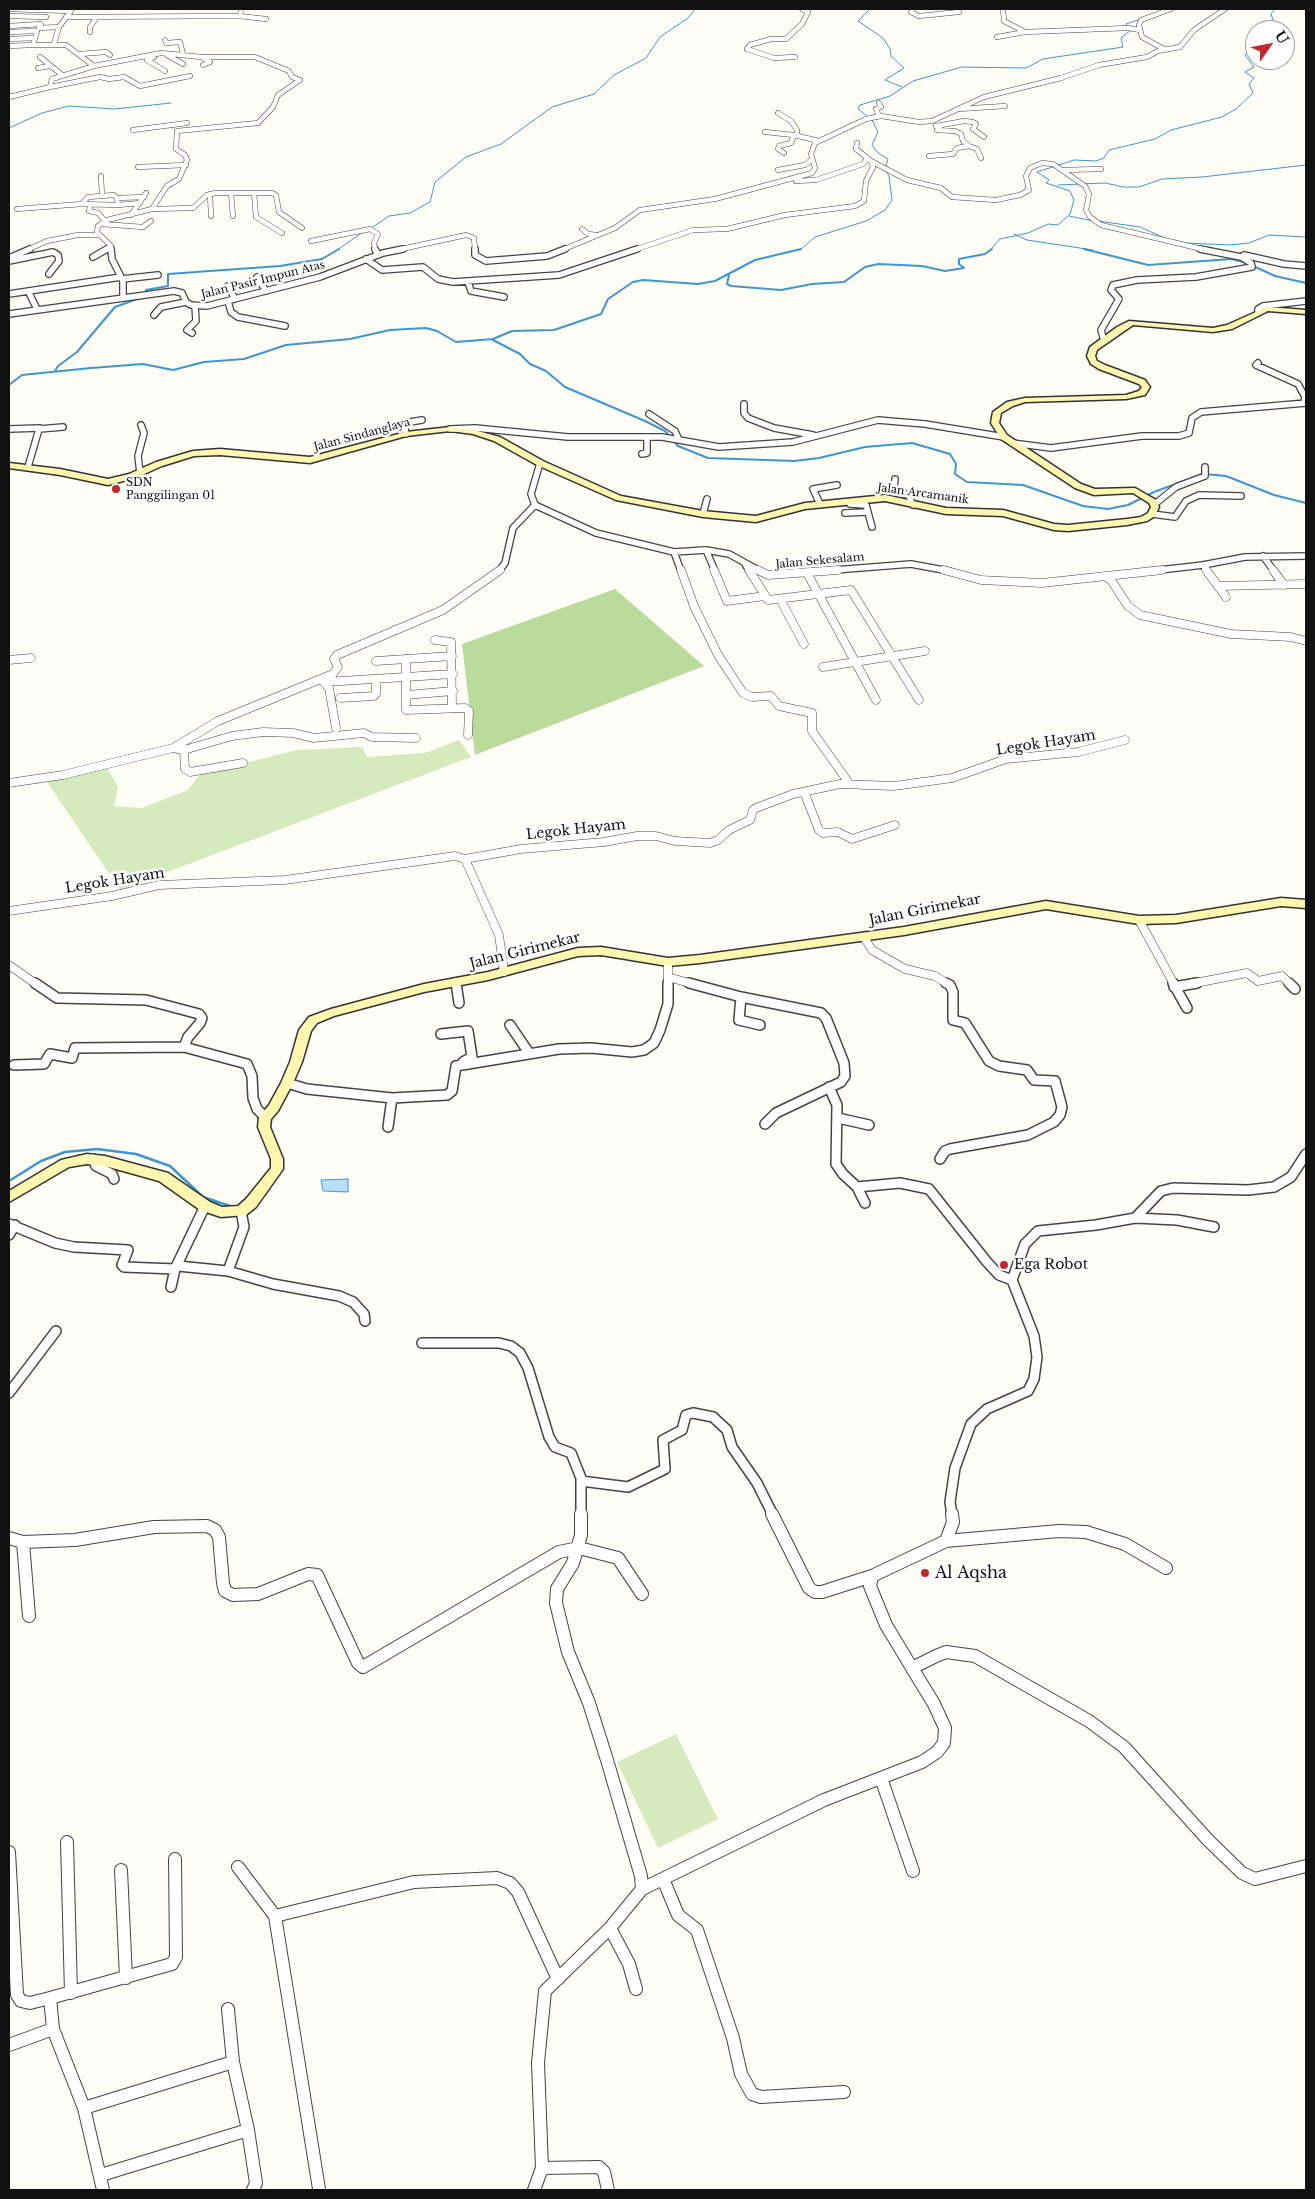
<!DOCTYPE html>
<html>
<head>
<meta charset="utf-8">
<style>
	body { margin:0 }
	#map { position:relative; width:1315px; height:2199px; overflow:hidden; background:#fffdf5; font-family:"Libre Baskerville",serif }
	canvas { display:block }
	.frame { position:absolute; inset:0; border:10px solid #111; pointer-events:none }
	.north { position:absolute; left:1245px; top:20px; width:50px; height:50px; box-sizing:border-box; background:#fff; border:1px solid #a0a0a0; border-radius:50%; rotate:57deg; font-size:14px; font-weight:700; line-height:20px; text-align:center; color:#111 }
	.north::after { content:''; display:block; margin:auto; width:18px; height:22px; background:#c4262e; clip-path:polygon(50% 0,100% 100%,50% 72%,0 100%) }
</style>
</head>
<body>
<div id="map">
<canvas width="1315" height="2199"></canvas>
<div class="frame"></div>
<div class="north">U</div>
</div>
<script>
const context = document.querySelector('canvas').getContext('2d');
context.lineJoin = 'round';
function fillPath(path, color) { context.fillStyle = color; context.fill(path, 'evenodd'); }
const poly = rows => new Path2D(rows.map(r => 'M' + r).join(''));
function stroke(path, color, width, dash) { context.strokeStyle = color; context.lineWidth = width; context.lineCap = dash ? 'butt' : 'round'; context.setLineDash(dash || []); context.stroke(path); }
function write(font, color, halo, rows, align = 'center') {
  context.font = font + ' "Libre Baskerville",serif'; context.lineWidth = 5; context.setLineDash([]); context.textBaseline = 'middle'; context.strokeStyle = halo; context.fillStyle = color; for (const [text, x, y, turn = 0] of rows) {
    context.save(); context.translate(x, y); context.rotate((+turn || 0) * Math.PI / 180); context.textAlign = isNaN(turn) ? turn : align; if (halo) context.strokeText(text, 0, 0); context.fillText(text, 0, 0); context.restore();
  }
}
const green = poly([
	[459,740,471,757,120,890,47,782,107,767,118,787,114,806,142,808,188,790,200,774,297,750,362,747,367,757,425,753],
	[676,1734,718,1819,658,1848,617,1762]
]);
const forest = poly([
	[615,589,704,666,475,755,462,644]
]);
const water = poly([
	[348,1179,348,1192,323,1191,321,1180,348,1179]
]);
const streamFar2 = poly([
	[352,9,354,9],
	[870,9,858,21,883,38,890,49,891,56,904,68,885,80,902,87],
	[1275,9,1271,14,1276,30],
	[1153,15,1166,9],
	[9,128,42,113,69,106,114,109,171,103],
	[1058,185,1105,183,1124,187,1139,187,1162,179,1202,177,1306,165],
	[1069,216,1093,221],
	[1098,221,1140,227,1167,239],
	[370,229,389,216,410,213,430,202,435,182,466,157,501,144,552,107,594,94,614,75,646,58,660,37,688,18,695,9],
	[1014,234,1027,240,1093,250],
	[1187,243,1229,245,1249,243,1269,235,1306,237],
	[337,250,363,232],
	[800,250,815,237,866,221,885,210,892,200,889,176,885,169,888,159,878,153,872,145,878,132,872,120,858,109,860,105,890,96,913,81,962,67,1026,68,1043,59,1123,47,1121,38,1131,30,1126,24,1141,19],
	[990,250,1000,239,1028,233,1048,224,1058,225,1070,214,1074,200,1070,191,1046,183,1049,180,1037,172,1074,160,1096,161,1104,158,1109,150,1155,139,1171,130,1222,117,1236,109,1253,93,1249,84,1254,78,1245,72,1254,67,1245,55,1247,52,1255,50]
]);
const streamFar1 = poly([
	[1084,249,1148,265,1231,259,1244,262],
	[1253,266,1275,276,1306,283],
	[729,275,727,284,731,286,781,290,812,284,844,282,865,267,878,264,922,266,945,271,964,268,959,264,959,259,985,254,992,249],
	[146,295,146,290,168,286,168,274,280,266,322,259,339,249],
	[493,340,520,354,530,364,546,371,565,387,645,421,665,431,678,446,708,458,795,461,819,458,865,447,912,443,950,454,956,464,955,474,967,482,1023,485,1083,506,1108,509,1128,505,1154,492,1200,475],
	[55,371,58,366,77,352,115,307,140,298],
	[9,385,22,375,91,368,143,364,173,370,204,362,244,359,286,345,350,339,390,330,426,328,437,331,456,342,493,339,512,331,554,330,601,314,608,299,633,282,643,280,698,284,715,281,755,260,801,249],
	[1205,474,1226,476,1274,495,1306,503]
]);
const stream = poly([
	[9,1181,41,1161,65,1152,97,1149,136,1154,170,1166,203,1197,233,1207]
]);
const streetFar4 = poly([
	[9,9,71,11,59,27,54,44],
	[913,9,911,12,919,16,959,12],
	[1003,9,1004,21,1025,32,1128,28,1140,30],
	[9,16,46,17],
	[239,16,266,19],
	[66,17,239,16,242,9],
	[9,26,41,24],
	[39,28,59,27],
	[9,32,37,31,33,45,66,45,94,66],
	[90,32,90,27,96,18],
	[997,37,1025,32],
	[9,39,35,38],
	[165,40,166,43,180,42,183,54],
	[9,46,33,45],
	[1164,49,1142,37,1139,25,1141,20,1171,9],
	[80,54,106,52,110,55],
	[167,55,183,64],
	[40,57,62,75],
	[154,57,147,60,165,71],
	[202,57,210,62,203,65],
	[795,57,774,58,747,49,750,45,771,39,786,39,802,24,808,12,802,9],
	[38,68,50,66],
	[50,87,100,77,109,79,124,77,140,86,190,76],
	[9,97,50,87,52,79,94,66,161,53,202,57,255,57,289,71,292,77,300,80,278,95,273,107,258,123,177,131,176,149,185,155,187,160,179,179,167,186,152,209,107,220,98,226,97,232,111,246,111,250],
	[879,103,881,107,876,109,879,116],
	[959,109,1005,106],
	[778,113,791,121,797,130,797,135],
	[936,126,964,121,973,122,976,124,973,129,984,137],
	[133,130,187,123],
	[765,132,794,135],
	[857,143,856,149,871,161,907,180,941,188,952,197,996,200,1020,195,1029,190,1026,176,1030,168,1042,163,1053,164,1085,186,1089,194,1086,210,1090,217,1101,225,1206,250],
	[969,146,977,149,981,158],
	[784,153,778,149,779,146,791,143,794,135,819,141],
	[929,156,953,154,957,148,969,146,963,141,961,134,955,131,937,130,940,127],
	[138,167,186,165],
	[778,170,805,165,811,160],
	[1062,170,1101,169],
	[101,176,102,196],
	[796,181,816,180,863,164,868,158],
	[231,193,233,216],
	[254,193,256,217,282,233],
	[210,194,211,216],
	[82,204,88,197,114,195,117,198],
	[118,205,140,203],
	[90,207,89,211,98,213,105,221],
	[17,209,82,204,118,205,117,198,144,197],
	[152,209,193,208,207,195,215,193,272,193,276,195,279,212,302,228],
	[131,215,146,193],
	[101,224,143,227,151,221],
	[582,229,588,234,597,235],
	[311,241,370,229,378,234,374,243,375,250],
	[27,250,47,241,78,235,100,235],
	[105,250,111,246],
	[397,250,466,235,474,238,475,250],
	[562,250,615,228,640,210,715,199,812,173,815,168,811,154,815,143,866,119,881,116,919,122,932,121,984,97,1061,78,1099,65,1147,57,1158,51,1180,47,1194,30,1225,9],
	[634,250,693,230,727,229,785,215,855,206,864,201,866,181,873,167,871,161]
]);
const streetFar3 = poly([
	[111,249,112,259,123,281,123,297],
	[375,249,378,255],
	[475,249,475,255,486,261,547,256,565,249],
	[1244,255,1284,264,1306,266],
	[93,257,107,249],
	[9,258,30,249],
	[366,259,382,270,423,267,438,279,453,282,559,275,637,249],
	[9,261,53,252,58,255,59,261,49,274],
	[257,277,266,291],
	[122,279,158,275],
	[468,282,471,291,504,297],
	[228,286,235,299],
	[9,294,121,277],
	[30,295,37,309],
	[228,301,231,312,238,317,285,326],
	[1258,312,1258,309,1263,306,1306,301],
	[9,314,174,291,182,293,186,302,191,305,207,306,320,277,383,253,403,249],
	[154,315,161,307,186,302],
	[192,333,187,330,196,321,195,306],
	[1104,341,1101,330,1119,299,1111,290,1113,285,1137,280,1196,277,1252,267,1251,263,1241,257,1200,249],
	[1258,363,1256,365,1298,384,1305,397,1304,403],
	[744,404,744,413,748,418,774,428,813,435],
	[649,414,675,431,679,440],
	[9,429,40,428],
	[450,429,475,428,568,437,662,437,719,447,793,442,878,420,925,424,1004,437],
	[406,434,404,423,422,420],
	[1012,443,1051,448,1142,436,1179,436,1189,433,1192,418,1201,412,1306,403],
	[642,454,647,453,647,437],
	[540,463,531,494,535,505,596,533,674,552,706,550,729,554,760,571],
	[28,467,39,429,63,427],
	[140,473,138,456,144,433,141,425],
	[895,479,894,488,909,496,913,505],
	[820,504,813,489,837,485],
	[850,504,866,505,872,527],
	[1155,504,1176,487,1205,476,1205,467],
	[845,513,868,512],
	[703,514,707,499],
	[1152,514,1175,517,1186,501,1199,495,1241,496],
	[706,550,715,571],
	[674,552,681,571],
	[1263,556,1274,571],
	[745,564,749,571],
	[1203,565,1207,571],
	[499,571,505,563,513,528,535,505],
	[822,571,911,564,949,571],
	[1151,571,1203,565,1245,557,1306,556]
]);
const streetFar2 = poly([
	[681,570,694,606,718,655,743,693,752,697,771,696,779,706,812,713,812,731,849,783],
	[714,570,727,601,765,596],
	[749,570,768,600,851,590,919,700],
	[758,570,768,575,838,570],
	[944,570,981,580,1042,583,1162,570],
	[1206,570,1226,597],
	[1273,570,1284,585],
	[807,573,876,700],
	[1104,576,1111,580,1128,606,1140,615,1231,634,1291,637,1306,641],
	[1220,586,1306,584],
	[780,599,804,644],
	[435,640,451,642,452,708],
	[406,659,406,710,465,708,469,711,468,735],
	[9,660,31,658],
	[376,661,452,656],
	[823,667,925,651],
	[322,680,329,688,336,728],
	[325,682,453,674],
	[406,695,453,691],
	[340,698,374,696,376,694,376,679],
	[173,748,184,750,232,736,263,732,293,733,314,738,364,733,372,737,416,738],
	[184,750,185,769,190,772,243,763],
	[9,783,63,775,173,748,218,721,333,674,338,667,334,659,337,655,443,610,500,570],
	[804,792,819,830,823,833,838,832,852,839,895,825],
	[465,859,499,935,504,972],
	[9,911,112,896,159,885,285,880,455,856,465,859,521,849,604,842,637,836,656,836,675,841,710,843,718,840,729,830,750,820,753,810,756,808,793,794,840,784,894,786,952,778,1006,759,1078,752,1125,740],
	[1139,920,1174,984],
	[864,937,872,950,905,969,935,976,948,984],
	[668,962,668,977,693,984],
	[9,965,36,984],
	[668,977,668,984],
	[456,982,456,984],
	[1190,984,1247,973,1258,981,1282,976,1290,984]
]);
const streetFar1 = poly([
	[35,983,57,998,146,1000,199,1014,202,1018,200,1023,188,1037,184,1047,247,1064,252,1076,253,1098,257,1109,265,1117],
	[456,983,459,1003],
	[689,983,741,997,821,1013,826,1018,844,1063,845,1076,841,1082,776,1113,765,1124],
	[1173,983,1187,1008],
	[1289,983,1295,989],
	[1174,987,1197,983],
	[741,997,739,1020,760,1025],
	[510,1025,529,1053],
	[441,1034,468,1031,472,1057,463,1062],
	[14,1065,44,1064,50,1054,72,1058,75,1048,184,1047],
	[287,1083,307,1089,392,1098],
	[829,1087,837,1105,836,1164,843,1174,857,1187,900,1183,929,1189,987,1262,999,1275,1012,1280,1025,1244,1038,1231,1096,1225,1135,1218,1161,1191,1173,1188,1248,1190,1274,1187,1291,1177,1306,1154],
	[838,1118,869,1125],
	[388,1127,392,1098,447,1095,452,1091,456,1066,559,1049,591,1048,632,1052,644,1050,654,1043,660,1030,668,1004,668,983],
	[93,1159,96,1166,112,1174,114,1179],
	[940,1159,945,1151,950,1149,1028,1135,1054,1122,1060,1115,1062,1107,1055,1081,1034,1080,1027,1070,999,1066,989,1061,965,1023,953,1020,953,992,950,985,946,983],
	[857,1187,865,1203],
	[1135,1218,1177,1220,1214,1227],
	[9,1224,55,1243,74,1247,128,1250,122,1265,124,1267,175,1269],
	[9,1235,15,1225],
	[178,1266,228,1271,273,1284,339,1296,353,1302,364,1314,365,1321],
	[228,1271,244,1227,241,1211],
	[171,1287,175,1269,205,1206],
	[422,1343,499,1343,511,1346,520,1353,528,1368,549,1437,555,1447,571,1453,581,1478,581,1515],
	[9,1393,56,1331],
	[581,1481,628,1487,665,1469,663,1440,682,1430,686,1415,693,1413,713,1417,727,1430,732,1447,757,1483,773,1515],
	[952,1515,950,1502,955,1468,971,1424,987,1409,1028,1391,1034,1379,1037,1357,1034,1336,1012,1280]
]);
const street = poly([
	[581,1514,581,1535,573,1563,557,1589,556,1603,568,1652,589,1703,607,1760,641,1876,642,1889],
	[772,1514,809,1588,815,1592,822,1592,872,1576],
	[9,1538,23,1542,75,1540,154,1527,207,1526,215,1530,219,1537,223,1583,225,1591,233,1595,258,1594,308,1574,317,1575,358,1663,363,1667,559,1552,579,1548,618,1558,642,1594],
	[946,1541,953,1522,952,1514],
	[23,1542,29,1616],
	[912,1668,886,1625,870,1586,872,1576,946,1541,1059,1531,1086,1532,1125,1544,1166,1568],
	[881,1778,913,1871],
	[67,1842,71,1993],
	[9,1852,17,1995,21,2001,30,2003,50,1998],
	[238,1867,275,1916],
	[121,1870,126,1978],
	[663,1879,678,1915,697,1930,733,2038,741,2074,752,2094,761,2097,844,2092],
	[610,1928,629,1964,636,1989],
	[228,2009,233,2062,248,2130,256,2183,253,2190],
	[9,2045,53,2029],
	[84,2108,233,2062],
	[542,2168,599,2167,604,2172,608,2190],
	[101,2175,248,2130],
	[319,2189,275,1916,414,1882,497,1878,510,1883,518,1892,558,1979],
	[103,2190,84,2108,53,2029,50,1998,172,1964,176,1957,175,1859],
	[534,2190,542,2168,538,2063,545,1991,610,1928,642,1889,824,1800,922,1762,937,1752,944,1743,945,1728,934,1704,912,1668,936,1656,946,1652,975,1656,1089,1721,1124,1747,1208,1840,1242,1873,1255,1879,1306,1866]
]);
const secondary = poly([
	[1267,307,1306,310,1306,314,1268,311,1232,329,1213,332,1133,325,1097,350,1095,356,1097,361,1105,365,1145,380,1150,387,1145,395,1126,399,1025,402,1013,406,1001,413,999,423,1007,435,1081,484,1095,489,1135,488,1156,500,1159,507,1155,516,1147,521,1127,525,1068,531,1054,530,1003,516,946,514,885,501,805,509,756,522,703,517,616,500,537,465,494,441,473,434,450,431,406,436,310,463,220,455,194,456,162,466,135,478,108,485,60,475,9,468,9,463,60,469,108,479,129,474,156,462,193,451,220,449,310,457,406,432,450,427,474,430,500,437,543,461,621,496,703,511,756,516,805,503,885,495,946,508,1003,510,1054,524,1068,525,1127,519,1141,517,1148,513,1151,507,1149,503,1133,493,1094,495,1075,488,1001,439,991,423,993,412,1007,402,1025,398,1126,395,1139,391,1142,387,1139,384,1099,369,1091,364,1087,356,1090,347,1117,327,1129,321,1213,328,1227,325,1267,307],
	[1281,898,1306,900,1306,908,1281,906,1176,923,1139,924,1046,909,904,935,700,963,668,966,601,955,578,956,488,980,424,992,334,1016,317,1023,311,1031,302,1062,293,1083,278,1111,271,1119,270,1127,283,1159,283,1169,256,1207,246,1215,221,1217,200,1210,159,1181,105,1166,87,1164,69,1167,9,1202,9,1191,61,1160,87,1154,105,1156,168,1173,210,1202,222,1207,238,1206,246,1199,271,1168,271,1159,258,1127,259,1117,269,1105,281,1083,290,1062,299,1030,309,1017,331,1009,424,984,488,972,578,948,601,947,668,958,700,955,904,927,1046,901,1139,916,1176,915,1281,898]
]);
const markers = [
	[116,489,5,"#c4262e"],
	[1004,1265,5,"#c4262e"],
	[925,1573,5,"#c4262e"]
];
const farStreetnames = [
	["Jalan Pasir Impun Atas",263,280,-14],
	["Jalan Sindanglaya",362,435,-15],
	["Jalan Arcamanik",923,494,8],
	["Jalan Sekesalam",820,561,-5]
];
const farPoinames = [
	["SDN",126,483],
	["Panggilingan 01",126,496]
];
const streetNames = [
	["Legok Hayam",1046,743,-9],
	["Legok Hayam",576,830,-6],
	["Legok Hayam",115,881,-9],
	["Jalan Girimekar",925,910,-11],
	["Jalan Girimekar",525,951,-14]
];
const poiNames = [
	["Ega Robot",1014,1265]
];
const nearPoinames = [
	["Al Aqsha",935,1573]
];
fillPath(green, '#d5ebbd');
fillPath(forest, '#b9dc9c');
fillPath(water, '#b9e0f7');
stroke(water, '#3f96cf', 1);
stroke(streamFar2, '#3f96cf', 1);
stroke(streamFar1, '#3f96cf', 2);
stroke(stream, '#3f96cf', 2.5);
stroke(streetFar4, '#444', 5.5);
stroke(streetFar3, '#444', 8);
stroke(streetFar2, '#444', 9);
stroke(streetFar1, '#444', 12);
stroke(street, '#444', 14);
stroke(secondary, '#333', 3);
stroke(streetFar4, '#fff', 4.5);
stroke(streetFar3, '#fff', 5.5);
stroke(streetFar2, '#fff', 8);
stroke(streetFar1, '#fff', 9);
stroke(street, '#fff', 12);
fillPath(secondary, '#fff6b0');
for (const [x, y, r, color] of markers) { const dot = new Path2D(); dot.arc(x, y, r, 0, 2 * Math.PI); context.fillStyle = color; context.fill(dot); stroke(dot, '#fff', 2); }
write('11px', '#111', '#fff', farStreetnames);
write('11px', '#111', '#fff', farPoinames, 'left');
write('14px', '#111', '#fff', streetNames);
write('14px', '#111', '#fff', poiNames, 'left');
write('16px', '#111', '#fff', nearPoinames, 'left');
</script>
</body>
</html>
